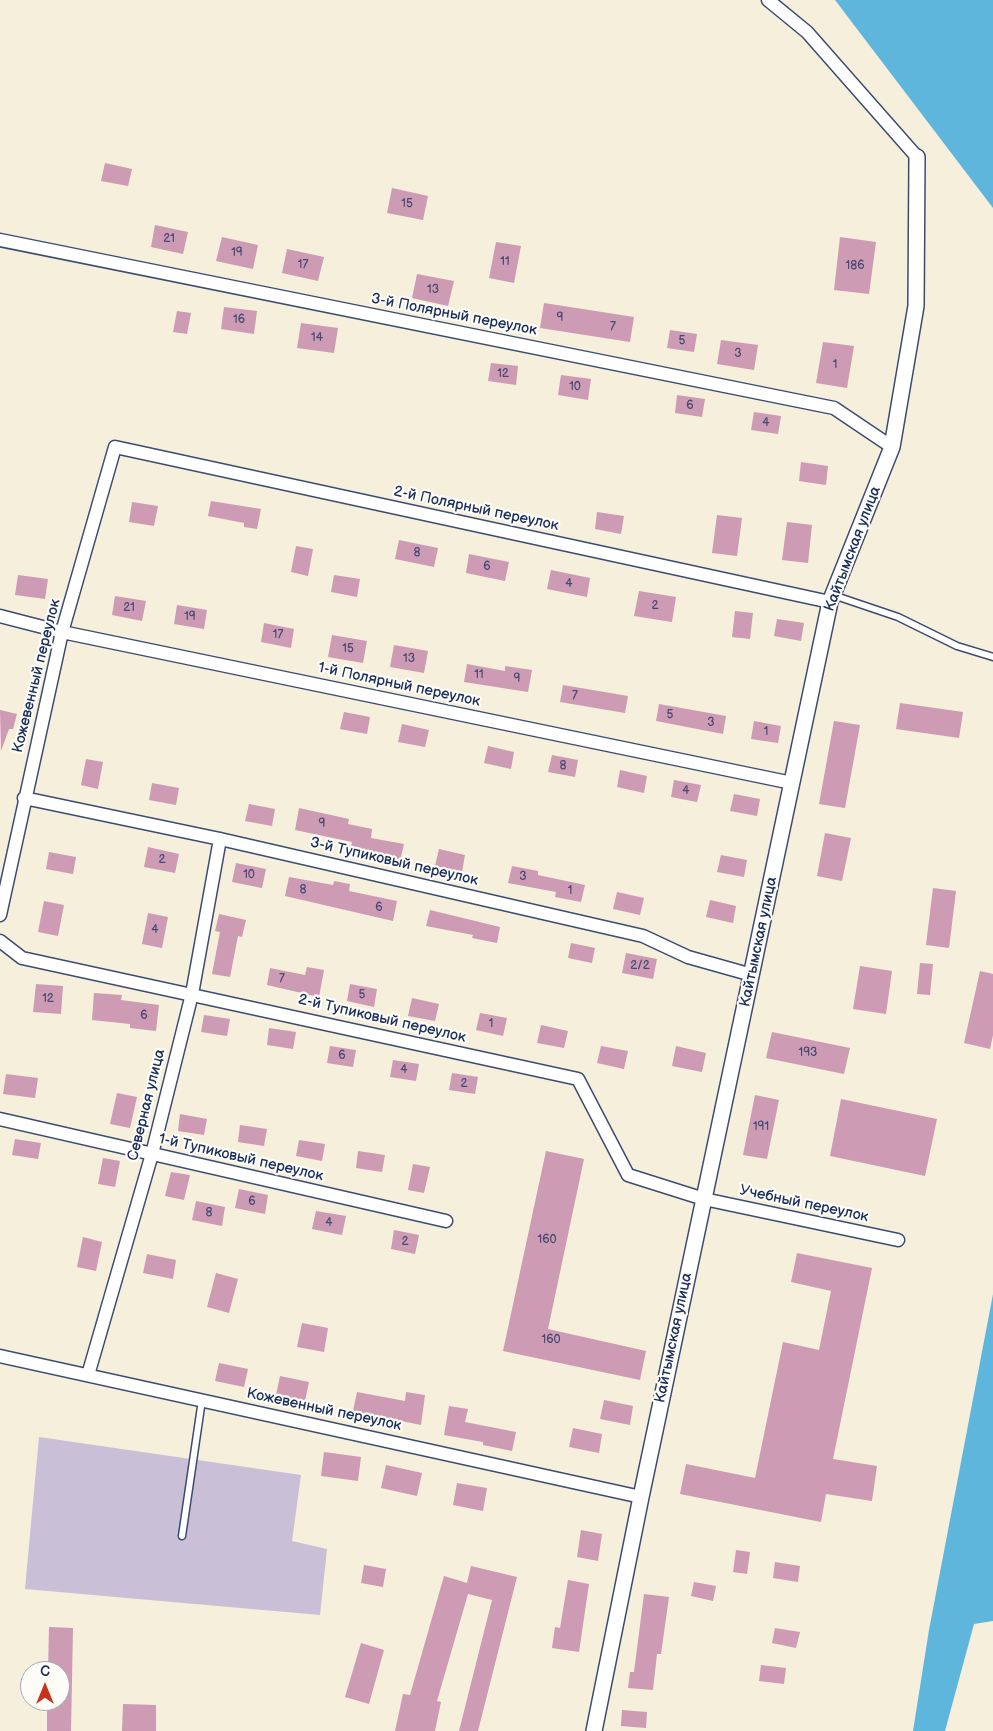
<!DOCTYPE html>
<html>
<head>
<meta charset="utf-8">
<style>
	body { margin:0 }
	#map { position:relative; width:993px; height:1731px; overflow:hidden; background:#f5efdc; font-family:"Balsamiq Sans",sans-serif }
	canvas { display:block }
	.north { position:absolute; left:20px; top:1661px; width:50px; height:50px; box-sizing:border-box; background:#fdfcf7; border:1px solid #a3aaba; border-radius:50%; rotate:0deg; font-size:14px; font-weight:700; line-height:20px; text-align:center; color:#1b2f5e }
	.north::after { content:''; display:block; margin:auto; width:18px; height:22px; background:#c8321e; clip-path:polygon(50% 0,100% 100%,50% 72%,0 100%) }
</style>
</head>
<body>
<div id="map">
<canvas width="993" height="1731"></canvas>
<div class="north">С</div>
</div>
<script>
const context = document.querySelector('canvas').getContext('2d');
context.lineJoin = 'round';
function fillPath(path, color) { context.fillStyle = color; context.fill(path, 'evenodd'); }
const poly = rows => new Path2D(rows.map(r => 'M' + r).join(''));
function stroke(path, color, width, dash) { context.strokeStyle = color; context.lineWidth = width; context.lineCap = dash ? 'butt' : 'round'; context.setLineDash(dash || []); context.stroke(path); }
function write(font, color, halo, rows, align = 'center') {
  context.font = font + ' "Balsamiq Sans",sans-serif'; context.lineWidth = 4.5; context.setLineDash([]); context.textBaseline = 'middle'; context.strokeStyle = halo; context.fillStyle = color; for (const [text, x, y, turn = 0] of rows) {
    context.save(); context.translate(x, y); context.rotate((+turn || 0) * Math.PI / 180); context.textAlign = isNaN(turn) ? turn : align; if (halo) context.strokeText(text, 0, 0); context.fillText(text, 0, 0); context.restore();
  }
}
const industrial = poly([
	[39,1437,301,1475,292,1541,327,1549,320,1615,25,1589]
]);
const water = poly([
	[835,0,993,0,993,208],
	[993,1294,993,1621,974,1624,945,1731,913,1731,929,1630]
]);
const building = poly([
	[105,163,132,169,128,186,101,181],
	[392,188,428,196,423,220,387,213],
	[155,225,188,232,183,254,151,247],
	[222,237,258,245,253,269,216,261],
	[840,237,876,242,869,294,834,290],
	[496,242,521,246,514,283,489,278],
	[287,249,324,257,318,281,282,273],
	[417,274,454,281,448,306,412,298],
	[544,303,634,317,630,342,540,328],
	[224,307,257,311,254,334,221,329],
	[177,311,191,313,187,334,173,332],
	[301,323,338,328,334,353,297,348],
	[670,330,697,334,694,352,667,348],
	[721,340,758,345,754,370,717,364],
	[823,342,854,346,847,388,816,383],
	[491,363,518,366,516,385,488,381],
	[561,375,591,379,588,400,558,395],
	[677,395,705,399,702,417,675,413],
	[754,412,781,416,778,434,751,430],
	[801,462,828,466,826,485,799,481],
	[211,501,261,509,257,529,244,527,244,523,208,516],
	[132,502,158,506,154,526,129,522],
	[597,512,624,516,621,534,595,529],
	[717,515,742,518,737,556,712,553],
	[787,522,812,525,808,563,782,560],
	[399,540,438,548,434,567,395,559],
	[296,546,313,549,308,576,291,572],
	[469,554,509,562,505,581,466,573],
	[551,570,590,578,587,597,547,589],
	[18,575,48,579,45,599,15,595],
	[334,575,360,579,357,597,331,592],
	[639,591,676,597,672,622,634,616],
	[115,596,146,601,142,621,112,615],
	[177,605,207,610,204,629,174,624],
	[735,611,753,613,750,639,732,637],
	[777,619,804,623,801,641,774,636],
	[264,623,294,629,291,648,261,642],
	[332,635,367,641,363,663,328,657],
	[394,645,428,651,424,673,390,667],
	[467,664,505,671,505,666,532,670,528,692,464,682],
	[563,685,628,696,625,713,560,702],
	[900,703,963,712,959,738,896,729],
	[659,704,726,716,723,734,656,721],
	[0,710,17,714,13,729,9,729,1,751],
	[344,712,370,717,367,734,340,729],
	[754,721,781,726,778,743,751,739],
	[834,721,860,725,845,808,819,804],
	[402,724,429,730,425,747,398,742],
	[488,746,514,752,511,769,484,763],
	[552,755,578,760,575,777,548,772],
	[86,759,103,762,98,789,81,785],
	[620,770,647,776,644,793,617,787],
	[674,780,701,785,697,802,671,797],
	[152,783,179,788,176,805,149,800],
	[734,794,760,799,757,816,730,811],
	[249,804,275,809,272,826,245,821],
	[299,808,349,819,348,824,372,829,371,838,404,844,400,861,350,852,352,842,295,830],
	[825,833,851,838,842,881,817,876],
	[148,847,179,854,175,873,144,867],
	[439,849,465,855,462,872,435,866],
	[49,852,76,857,73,874,46,869],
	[721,855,747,860,744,877,717,872],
	[236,863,266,869,262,888,232,882],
	[512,866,538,871,538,875,585,885,581,902,555,897,556,892,508,883],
	[289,877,333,885,334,881,350,884,349,891,397,901,393,921,285,896],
	[933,888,956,891,949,948,926,945],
	[617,892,644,898,640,915,613,909],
	[710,900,736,906,733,923,706,917],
	[44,901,64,905,58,936,38,932],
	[430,910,500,927,497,943,472,938,473,935,426,926],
	[148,913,168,917,162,948,142,944],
	[219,914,246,920,242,937,238,936,230,977,212,974,220,932,215,931],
	[571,943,595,948,592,963,568,958],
	[626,953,657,959,653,979,622,973],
	[920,963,933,964,930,995,917,994],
	[860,966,892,971,886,1014,853,1009],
	[307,967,324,970,319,997,267,985,270,968,305,975],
	[980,971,993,974,993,1035,990,1049,964,1043],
	[36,984,63,986,61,1014,33,1012],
	[350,984,377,989,374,1007,347,1001],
	[94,993,122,995,121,1000,159,1005,156,1031,130,1028,130,1024,92,1020],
	[412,998,439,1004,435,1021,408,1016],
	[480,1013,507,1018,503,1036,476,1030],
	[204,1015,230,1019,227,1036,201,1032],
	[541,1025,568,1031,564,1048,537,1043],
	[269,1028,296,1032,293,1049,267,1045],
	[772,1032,850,1048,844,1074,766,1058],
	[330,1046,356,1050,353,1067,327,1063],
	[601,1046,628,1051,624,1069,597,1063],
	[676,1046,706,1053,702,1072,672,1066],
	[393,1060,419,1064,416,1081,390,1077],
	[452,1073,478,1077,475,1094,449,1090],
	[6,1074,38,1078,35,1098,3,1094],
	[117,1093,137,1097,130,1128,110,1124],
	[755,1095,779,1100,767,1159,743,1155],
	[841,1099,937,1119,925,1176,830,1156],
	[180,1114,207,1119,204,1135,178,1131],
	[240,1125,267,1129,264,1146,238,1142],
	[15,1139,41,1143,38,1159,12,1155],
	[299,1140,325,1144,322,1161,296,1156],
	[358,1151,385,1155,382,1172,356,1168],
	[546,1151,584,1159,548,1329,646,1351,640,1380,503,1351],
	[103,1158,120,1161,115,1187,98,1184],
	[413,1164,430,1167,424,1193,408,1190],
	[171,1172,190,1175,184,1200,165,1196],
	[239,1189,268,1195,265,1214,235,1208],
	[196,1201,225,1207,222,1226,192,1220],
	[316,1211,346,1216,342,1235,312,1229],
	[394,1230,419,1235,415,1254,391,1249],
	[83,1237,102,1242,96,1271,77,1267],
	[797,1253,872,1268,833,1459,877,1466,872,1501,826,1494,821,1522,680,1494,686,1464,755,1478,783,1342,819,1350,831,1291,791,1282],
	[147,1254,176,1260,173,1279,143,1273],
	[216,1273,238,1279,229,1313,207,1307],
	[302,1323,328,1328,324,1352,297,1347],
	[219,1363,248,1369,244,1387,215,1381],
	[280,1376,309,1382,305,1401,276,1395],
	[357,1392,405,1401,406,1392,425,1395,421,1425,353,1411],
	[604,1400,633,1406,630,1425,600,1419],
	[449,1406,468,1409,465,1422,516,1432,512,1451,483,1445,483,1442,444,1435],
	[573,1428,602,1434,599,1453,569,1447],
	[324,1452,361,1457,358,1481,321,1476],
	[386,1465,422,1473,417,1496,381,1488],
	[457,1483,487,1488,483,1511,453,1505],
	[581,1530,602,1534,598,1561,577,1557],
	[736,1550,750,1552,747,1574,733,1572],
	[775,1562,800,1566,798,1582,773,1578],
	[364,1565,386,1569,383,1587,361,1583],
	[471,1566,517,1577,478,1731,459,1731,492,1600,468,1594,437,1701,441,1702,435,1731,395,1731,403,1694,410,1695,444,1576,467,1583],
	[568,1580,589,1584,579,1652,552,1648,555,1627,560,1628],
	[694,1582,716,1586,713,1601,691,1596],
	[644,1594,669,1597,661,1654,657,1654,653,1690,628,1688,630,1672,634,1672],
	[49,1627,73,1628,71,1731,47,1731,47,1701,60,1701,60,1671,48,1671],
	[775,1628,800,1632,796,1648,772,1643],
	[361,1643,384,1650,369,1704,345,1697],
	[761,1665,786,1668,784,1684,759,1681],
	[123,1704,156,1705,156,1731,122,1731],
	[622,1710,647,1712,646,1728,621,1726]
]);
const service = poly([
	[833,595,898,617,957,646,993,657],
	[182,1536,202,1400]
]);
const minor = poly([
	[768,0,807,32,917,157],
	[0,240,834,408,892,447],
	[0,616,62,632,792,783],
	[24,798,220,839,643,936,688,957,752,975],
	[0,915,62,632,115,447,830,602],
	[0,941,22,958,578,1079,628,1175,704,1199,898,1240],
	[0,1119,446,1221],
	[0,1356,641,1497],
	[88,1375,152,1154,192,994,220,839]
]);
const tertiary = poly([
	[594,1731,641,1497,830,602,892,447,916,306,917,157]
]);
const numberNames = [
	["15",407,204],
	["21",169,239],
	["19",237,253],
	["11",505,262],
	["17",303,265],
	["186",855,266],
	["13",433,290],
	["9",560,318],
	["16",239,320],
	["7",613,327],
	["14",317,338],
	["5",682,341],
	["3",738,354],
	["1",835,365],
	["12",503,374],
	["10",575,387],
	["6",690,406],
	["4",766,423],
	["8",417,553],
	["6",487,567],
	["4",569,584],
	["2",655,606],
	["21",129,608],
	["19",190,617],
	["17",278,635],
	["15",348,649],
	["13",409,659],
	["11",479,675],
	["9",517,679],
	["7",575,696],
	["5",670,715],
	["3",711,723],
	["1",766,732],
	["8",563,766],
	["4",686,791],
	["9",322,824],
	["2",162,860],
	["10",249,875],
	["3",523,877],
	["8",303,890],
	["1",570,891],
	["6",379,908],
	["4",155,930],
	["2/2",640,966],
	["7",282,979],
	["5",362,995],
	["12",48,999],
	["6",144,1016],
	["1",491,1024],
	["193",808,1053],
	["6",342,1056],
	["4",404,1070],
	["2",464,1084],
	["191",761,1127],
	["6",252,1202],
	["8",209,1213],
	["4",329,1223],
	["160",547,1240],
	["2",405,1242],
	["160",551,1340]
];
const streetNames = [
	["3-й Полярный переулок",454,315,11],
	["2-й Полярный переулок",476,509,12],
	["Кайтымская улица",853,549,-69],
	["Кожевенный переулок",37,676,-76],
	["1-й Полярный переулок",399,685,12],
	["3-й Тупиковый переулок",394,862,13],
	["Кайтымская улица",759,942,-78],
	["2-й Тупиковый переулок",382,1019,13],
	["Северная улица",147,1105,-76],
	["1-й Тупиковый переулок",241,1158,13],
	["Учебный переулок",804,1204,12],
	["Кайтымская улица",674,1338,-78],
	["Кожевенный переулок",324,1410,12]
];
fillPath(industrial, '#c9bfd7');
fillPath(water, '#5fb6dc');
fillPath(building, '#cd9bb3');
stroke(service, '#3c4c71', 9);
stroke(minor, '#3c4c71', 15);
stroke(tertiary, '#3c4c71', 18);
stroke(service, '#fff', 6);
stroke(minor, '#fff', 12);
stroke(tertiary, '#fff', 15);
write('12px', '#484a73', null, numberNames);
write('15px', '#1b2f5e', '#fdfcf7', streetNames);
</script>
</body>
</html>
